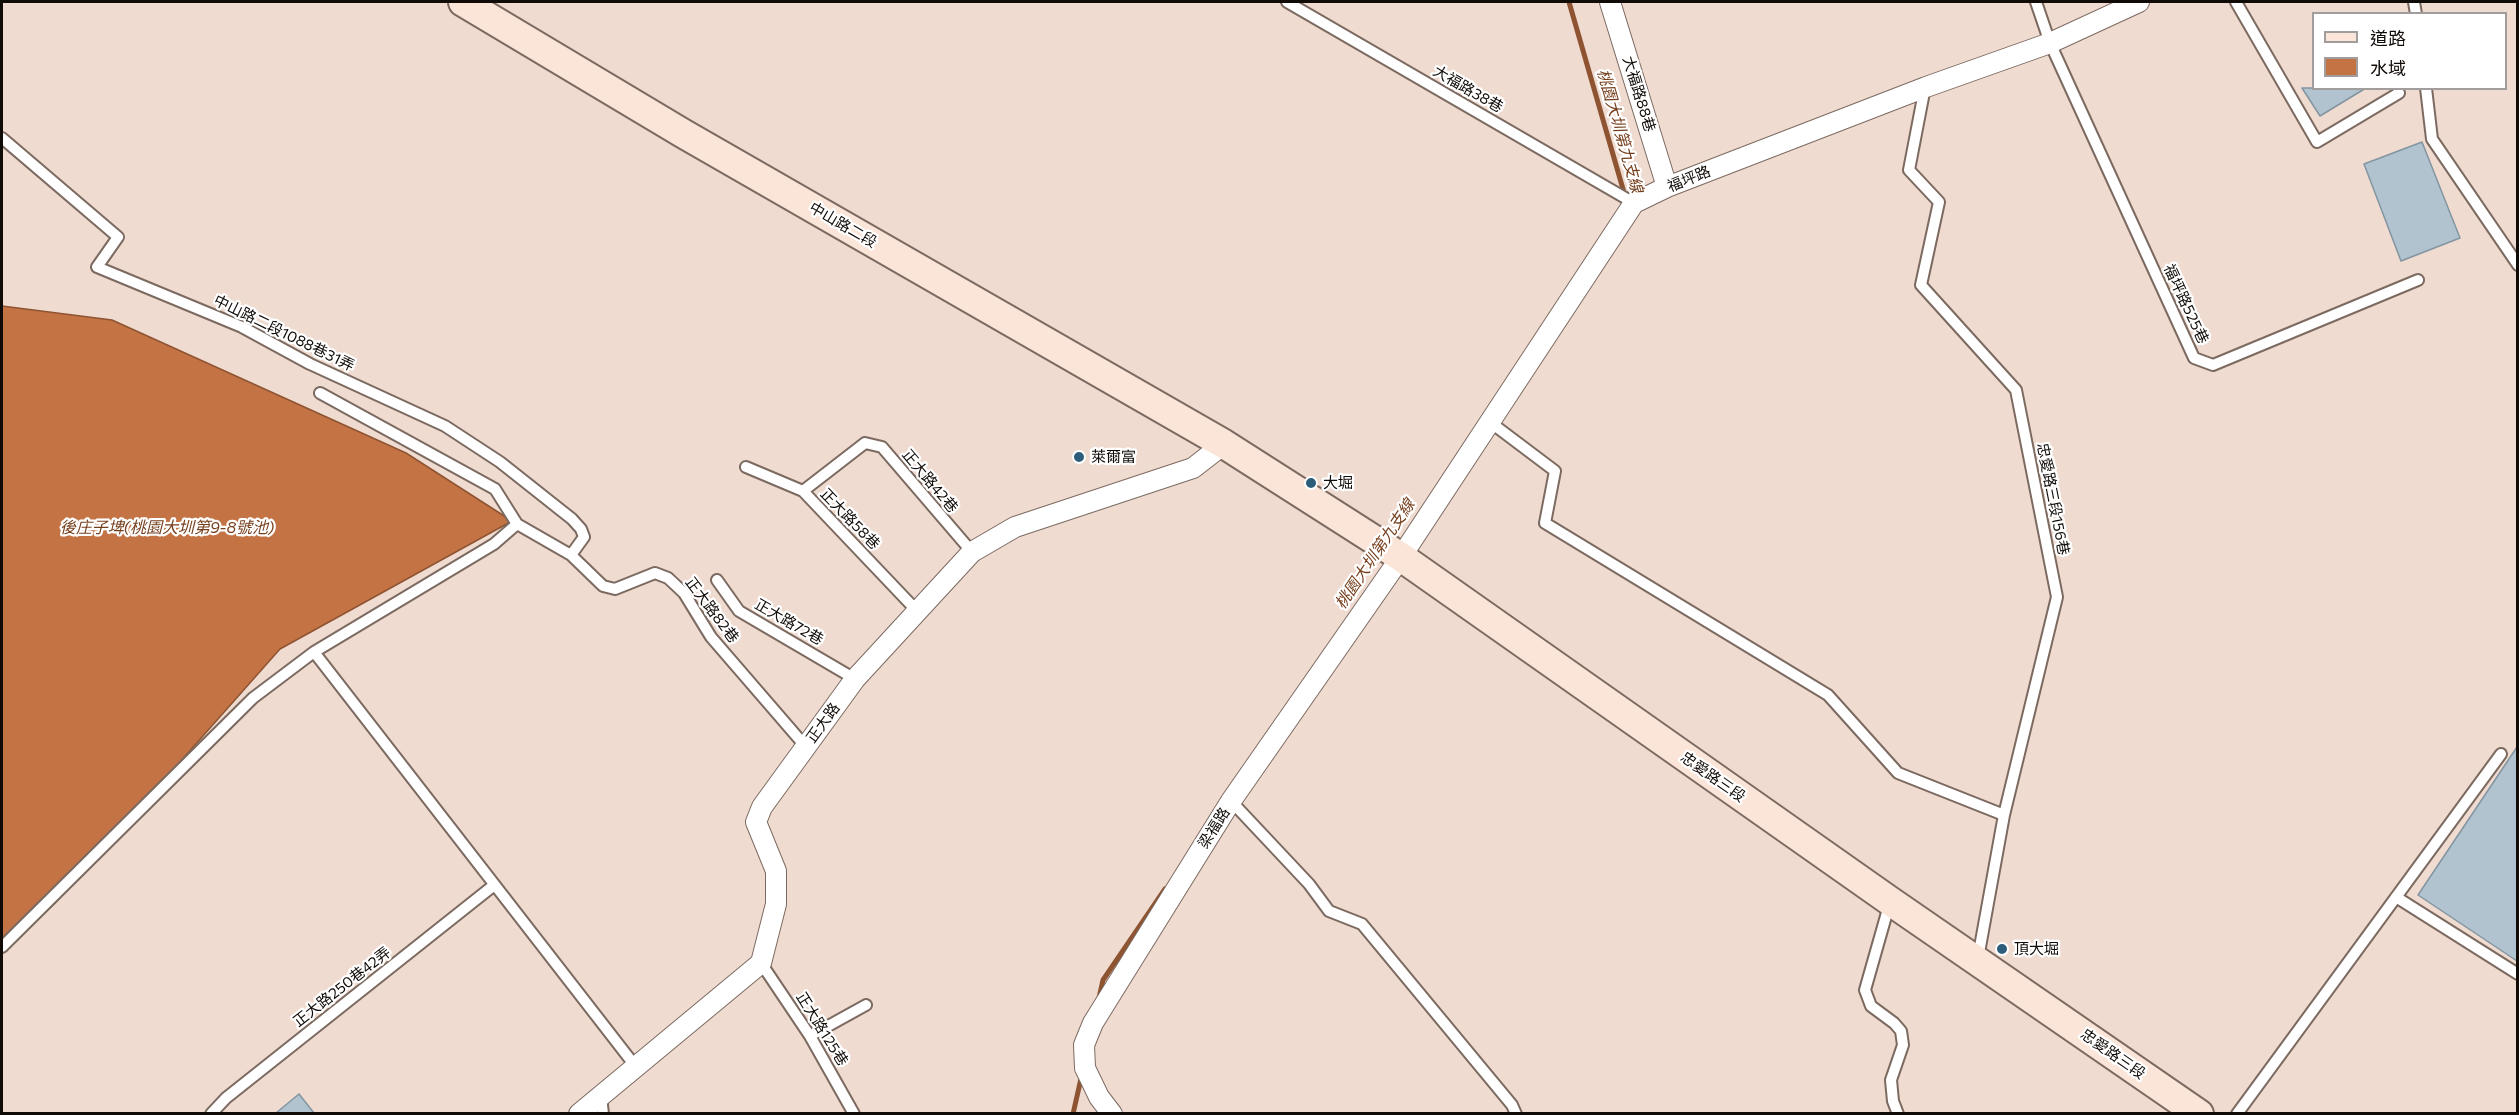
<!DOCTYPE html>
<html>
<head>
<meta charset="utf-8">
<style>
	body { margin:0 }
	#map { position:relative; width:2519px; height:1115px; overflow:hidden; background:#efdbd0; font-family:Commissioner,"Noto Sans TC",sans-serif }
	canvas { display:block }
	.frame { position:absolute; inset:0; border:3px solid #110b08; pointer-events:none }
	.legend { position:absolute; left:2312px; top:12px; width:195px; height:78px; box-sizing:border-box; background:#fff; border:2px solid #a09d9c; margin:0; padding:8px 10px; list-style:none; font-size:18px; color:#110b08 }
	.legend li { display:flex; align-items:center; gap:12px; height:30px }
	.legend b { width:30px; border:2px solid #a09d9c }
</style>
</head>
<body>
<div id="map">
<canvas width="2519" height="1115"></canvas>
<div class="frame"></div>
<ul class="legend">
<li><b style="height:8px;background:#fbe5d8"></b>道路</li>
<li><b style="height:16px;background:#c47344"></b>水域</li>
</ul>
</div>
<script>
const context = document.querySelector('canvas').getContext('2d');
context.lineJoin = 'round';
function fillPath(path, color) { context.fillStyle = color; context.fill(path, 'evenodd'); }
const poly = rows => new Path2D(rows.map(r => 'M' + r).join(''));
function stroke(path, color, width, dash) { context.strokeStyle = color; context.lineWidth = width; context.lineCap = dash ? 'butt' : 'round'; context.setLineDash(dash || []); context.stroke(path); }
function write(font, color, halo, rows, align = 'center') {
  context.font = font + ' Commissioner,"Noto Sans TC",sans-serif'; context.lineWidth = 4.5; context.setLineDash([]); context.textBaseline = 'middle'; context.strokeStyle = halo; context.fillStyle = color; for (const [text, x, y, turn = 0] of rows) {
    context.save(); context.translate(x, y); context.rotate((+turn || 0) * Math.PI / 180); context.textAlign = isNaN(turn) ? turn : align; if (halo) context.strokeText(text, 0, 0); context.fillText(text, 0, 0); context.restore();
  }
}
const water = poly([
	[2,306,112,320,406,453,512,521,280,649,55,903,2,950,2,306]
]);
const stream = poly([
	[1569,2,1625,196],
	[1099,998,1103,980,1165,889],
	[1073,1114,1082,1074]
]);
const building = poly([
	[2302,88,2366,88,2320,116,2302,88],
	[2422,142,2460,238,2401,261,2364,164,2422,142],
	[2517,747,2517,961,2418,895,2517,747],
	[299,1094,314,1113,276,1113,299,1094]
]);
const lane = poly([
	[1287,2,1634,203],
	[2036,2,2050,43,2194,358,2213,365,2418,280],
	[2236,2,2317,142,2399,93],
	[2414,2,2416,14],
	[1925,87,1909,170,1939,202,1921,285,2016,390,2057,597,2004,815,1978,958],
	[2426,88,2432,139,2518,265],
	[2,138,118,237,97,267,242,327,310,364,445,426,500,462,572,519,581,529,584,537,571,555],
	[320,393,495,489,517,524,571,555,603,586,615,589,655,573,668,578,684,593,711,637,806,747],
	[1490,422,1555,471,1545,523,1828,695,1898,773,2004,815],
	[746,467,803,491,918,612],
	[803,491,865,443,882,447,972,552],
	[717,580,739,611,855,679],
	[314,652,636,1067],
	[1231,801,1309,884,1329,911,1362,924,1512,1105,1516,1114],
	[2396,897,2518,974],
	[1890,902,1865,990,1871,1006,1894,1023,1901,1031,1903,1045,1891,1080,1893,1101,1898,1114],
	[2,947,253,698,314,652,494,544,517,524],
	[761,963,810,1036,854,1114],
	[810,1036,866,1005],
	[601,1096,603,1114],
	[211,1114,226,1098,493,886],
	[2237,1114,2501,754]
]);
const street = poly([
	[1610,2,1667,187],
	[579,1114,761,963,776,904,776,871,756,822,762,807,855,679,972,552,1015,527,1193,468,1224,444],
	[1112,1114,1099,1097,1085,1068,1084,1045,1093,1023,1231,801,1401,557,1634,203,1667,187,1926,87,2050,43,2139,2]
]);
const secondary = poly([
	[463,2,684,134,1224,444,1401,557,1890,901,2199,1114]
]);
const markers = [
	[1079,457,6,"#2c5d7b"],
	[1311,483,6,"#2c5d7b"],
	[2002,949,6,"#2c5d7b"]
];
const streetNames = [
	["大福路38巷",1468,89,30],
	["大福路88巷",1639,94,73],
	["福坪路",1689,179,-22],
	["中山路二段",843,225,30],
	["福坪路525巷",2186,304,65],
	["中山路二段1088巷31弄",284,333,26],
	["正大路42巷",930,481,50],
	["忠愛路三段156巷",2053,499,79],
	["正大路58巷",850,519,46],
	["正大路82巷",712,610,53],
	["正大路72巷",789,622,30],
	["正大路",823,723,-54],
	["忠愛路三段",1713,777,35],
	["梁福路",1214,828,-58],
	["正大路250巷42弄",342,987,-38],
	["正大路125巷",822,1029,58],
	["忠愛路三段",2113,1054,35]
];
const poiNames = [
	["萊爾富",1091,457],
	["大堀",1323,483],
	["頂大堀",2014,949]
];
const waterNames = [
	["桃園大圳第九支線",1620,131,74],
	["後庄子埤(桃園大圳第9-8號池)",167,528],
	["桃園大圳第九支線",1375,554,-56]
];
fillPath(water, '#c47344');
stroke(water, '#8e5432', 1.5);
stroke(stream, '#8e5432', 5);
fillPath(building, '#b0c3cf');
stroke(building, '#8395a1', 1.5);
stroke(lane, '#7c6a61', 14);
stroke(street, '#7c6a61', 22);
stroke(secondary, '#7c6a61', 32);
stroke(lane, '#fff', 10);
stroke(street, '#fff', 20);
stroke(secondary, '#fbe5d8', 28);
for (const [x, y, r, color] of markers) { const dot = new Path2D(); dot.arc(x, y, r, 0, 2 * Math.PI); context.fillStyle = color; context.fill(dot); stroke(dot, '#fff', 2); }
write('15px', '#110b08', '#fff', streetNames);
write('15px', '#110b08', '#fff', poiNames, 'left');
write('italic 16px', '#763f1d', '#fff', waterNames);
</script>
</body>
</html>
